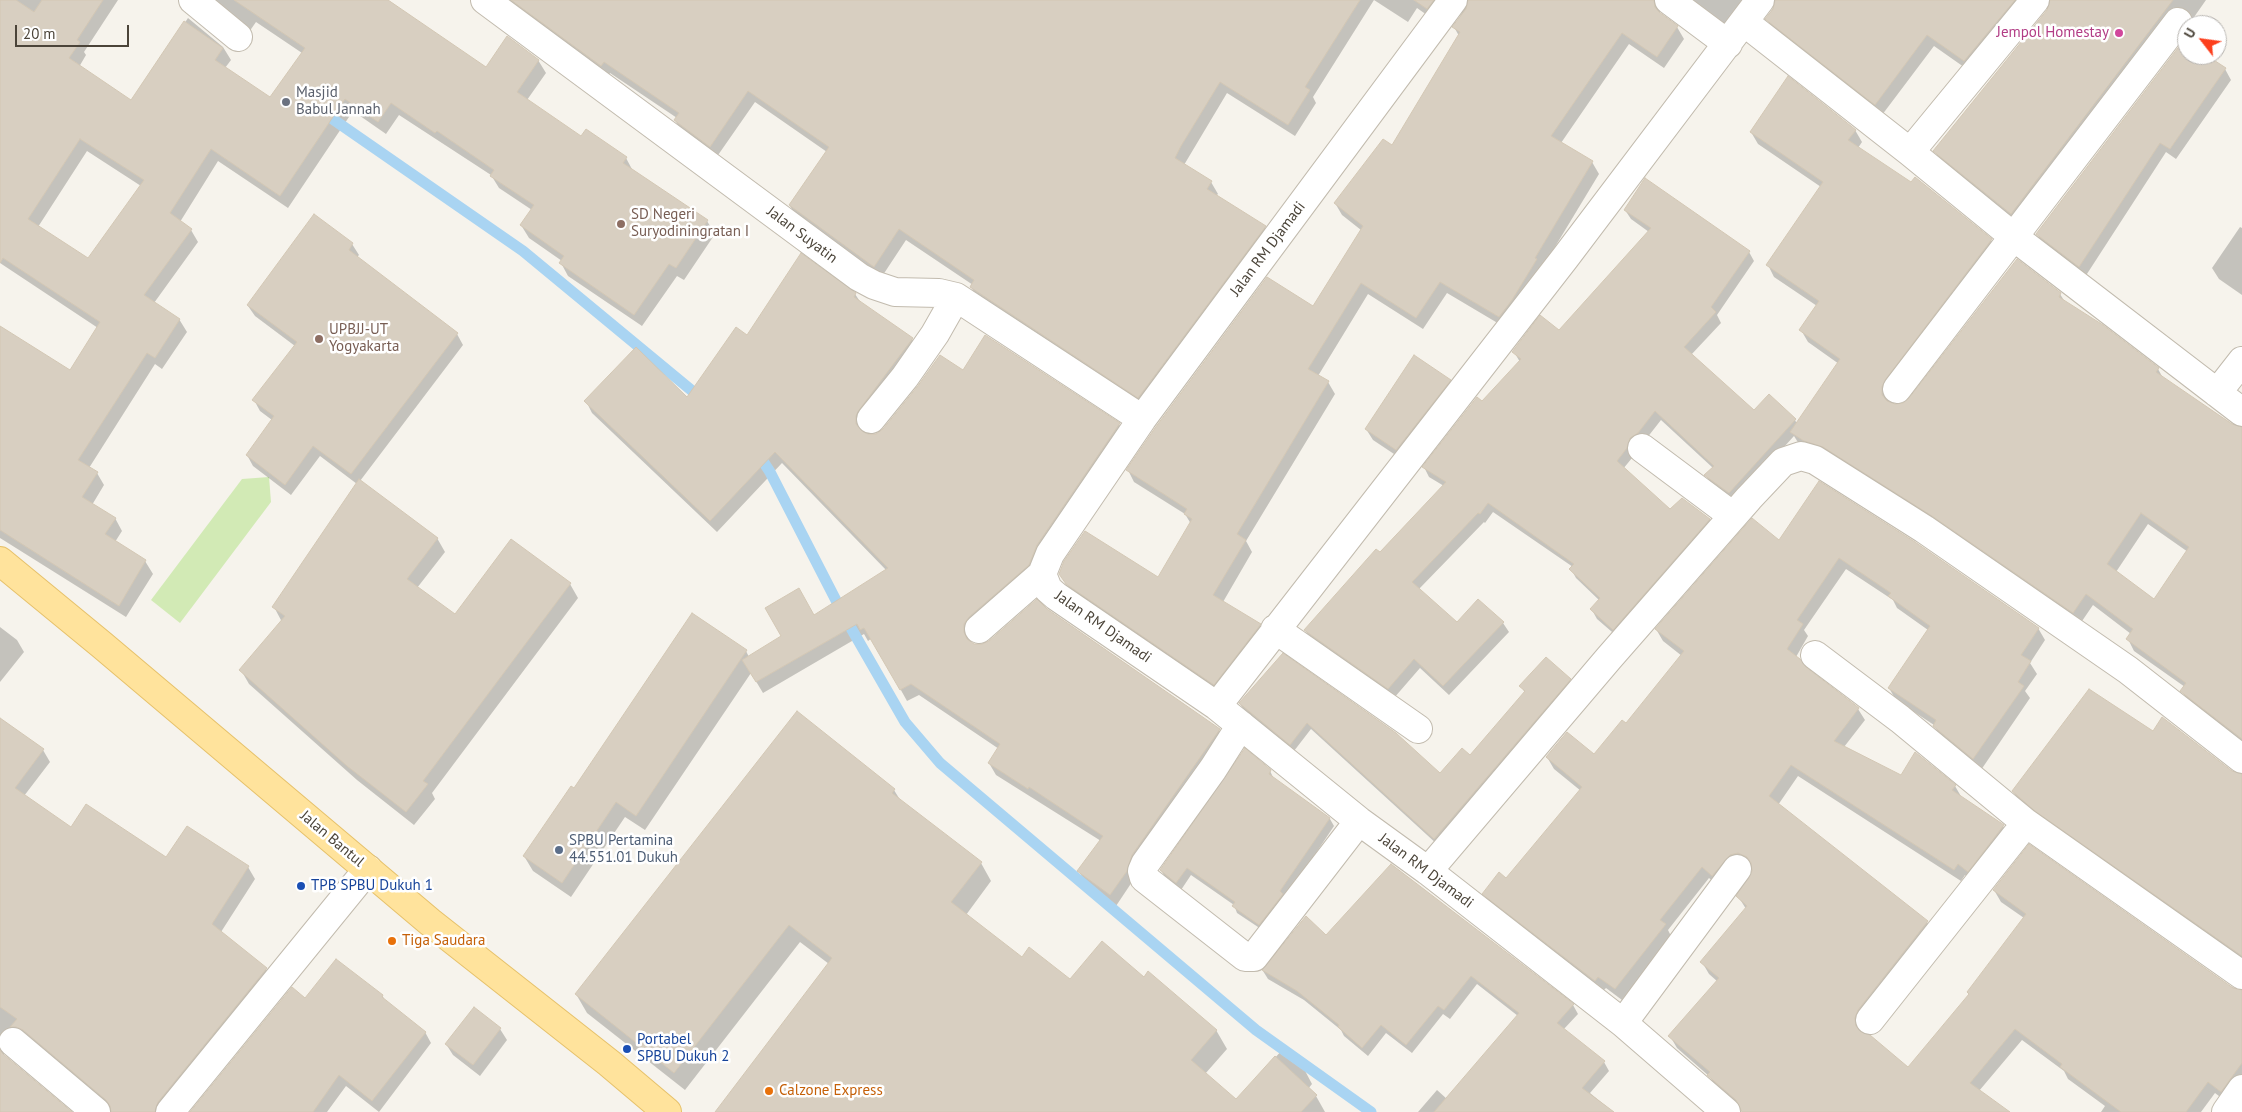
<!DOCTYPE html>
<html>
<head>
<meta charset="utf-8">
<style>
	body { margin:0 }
	#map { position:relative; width:2242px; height:1112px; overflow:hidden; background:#f6f3ec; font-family:"PT Sans",sans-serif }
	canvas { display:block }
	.north { position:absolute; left:2177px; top:15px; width:50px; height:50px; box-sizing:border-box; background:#fff; border:1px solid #b7b4b0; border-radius:50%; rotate:300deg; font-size:14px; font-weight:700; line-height:20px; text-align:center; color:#4b4439 }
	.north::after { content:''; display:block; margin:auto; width:18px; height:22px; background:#fc3f1d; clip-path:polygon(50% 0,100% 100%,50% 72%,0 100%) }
	.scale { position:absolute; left:15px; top:25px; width:114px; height:22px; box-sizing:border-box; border:2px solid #4b4439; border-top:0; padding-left:6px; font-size:15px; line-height:18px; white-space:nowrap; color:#4b4439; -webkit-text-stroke:4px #fff; paint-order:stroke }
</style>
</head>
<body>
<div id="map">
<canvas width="2242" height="1112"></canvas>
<div class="north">U</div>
<div class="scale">20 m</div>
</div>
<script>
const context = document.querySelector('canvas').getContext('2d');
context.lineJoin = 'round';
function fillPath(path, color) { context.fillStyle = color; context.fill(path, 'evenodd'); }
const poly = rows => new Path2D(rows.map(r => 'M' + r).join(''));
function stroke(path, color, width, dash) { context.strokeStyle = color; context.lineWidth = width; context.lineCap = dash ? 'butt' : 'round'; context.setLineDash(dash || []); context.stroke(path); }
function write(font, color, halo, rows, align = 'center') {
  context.font = font + ' "PT Sans",sans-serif'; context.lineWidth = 5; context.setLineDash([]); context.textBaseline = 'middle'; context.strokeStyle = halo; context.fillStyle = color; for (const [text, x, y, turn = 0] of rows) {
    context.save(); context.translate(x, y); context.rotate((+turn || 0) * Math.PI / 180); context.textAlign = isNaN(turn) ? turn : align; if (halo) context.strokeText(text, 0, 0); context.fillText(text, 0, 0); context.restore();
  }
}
const green = poly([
	[269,477,271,502,180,623,151,600,242,479]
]);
const shadow = poly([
	[0,0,118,0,84,52,86,55,79,67,132,102,188,18,223,47,231,60,225,68,271,99,302,53,256,22,249,32,213,0,373,0,486,69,538,60,546,73,527,100,581,138,626,158,633,171,707,221,715,234,684,280,677,276,642,326,568,276,561,263,562,261,529,238,521,225,532,210,499,188,491,175,399,115,386,134,353,111,288,208,218,161,180,222,191,230,198,242,154,303,179,319,187,332,162,369,155,364,89,468,97,473,104,485,92,505,115,518,122,531,115,542,145,561,153,574,126,617,0,538,0,328,70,372,98,328,0,263],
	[87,151,141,186,89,260,38,227],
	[504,0,1451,0,1434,20,1417,8,1408,22,1374,0,1313,97,1316,103,1295,136,1227,93,1184,165,1211,182,1218,194,1216,196,1265,227,1272,239,1145,409,978,299,971,287,973,285,906,240,881,278,797,217,790,206,827,152,755,102,716,158,682,132,675,120,677,118,610,73,608,77],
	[1469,0,1666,0,1660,10,1660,14,1677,27,1684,39,1664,68,1629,44,1561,143,1592,162,1599,174,1506,328,1447,293,1423,329,1368,294,1318,376,1328,382,1335,394,1246,541,1252,552,1223,602,1260,625,1266,637,1221,696,1074,595,1060,574,1158,579,1191,524,1185,514,1134,482,1128,470,1313,308,1361,230,1342,215,1335,203,1392,146,1459,36,1454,27],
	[1688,0,1758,0,1727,30],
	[1777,0,2032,0,1971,72,1934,46,1882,115,1774,31,1767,19],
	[2051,0,2206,0,2192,20,2179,19,2018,225,1941,163,1935,151,2048,11],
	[2187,44,2187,55,2204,55,2225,69,2231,80,2176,159,2166,152,2085,277,2043,244,2037,234],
	[1855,130,1862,142,1858,148,1991,240,1998,252,1891,392,1888,403,1894,406,1903,405,2060,294,2065,302,2158,369,2163,378,2239,429,2242,428,2242,745,2189,703,2182,691,2185,687,2134,651,2128,639,2131,634,2093,605,2080,624,1799,444,1794,436,1734,502,1711,485,1706,475,1713,468,1661,420,1643,443,1635,448,1632,458,1623,469,1670,511,1709,519,1715,529,1619,638,1597,619,1592,610,1600,601,1576,578,1571,569,1573,567,1493,512,1485,523,1484,522,1419,589,1457,624,1503,623,1509,632,1449,695,1420,668,1394,698,1311,640,1305,630,1444,486,1429,477,1424,467,1520,362,1514,352,1559,332,1649,232,1631,219,1625,210,1749,252,1754,261,1717,315,1721,323,1691,355,1754,412,1795,420,1797,424,1839,364,1808,342,1801,330,1817,306,1774,277,1768,265,1821,187,1758,144,1751,132],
	[2148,524,2188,552,2155,600,2116,572],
	[2240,227,2242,228,2242,295,2219,279,2212,268],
	[352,244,359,255,357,257,457,334,463,345,360,481,437,538,445,552,417,588,455,616,570,584,578,598,432,793,435,799,414,825,357,780,249,684,241,670,282,622,274,607,357,484,320,456,291,495,253,466,247,455,272,420,260,411,254,400,295,346,255,316,248,306],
	[855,294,861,303,912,339,919,350,862,428,862,433,868,436,877,435,963,372,985,336,1119,424,1126,436,1043,557,970,635,970,642,973,645,983,645,1046,610,1219,730,1226,741,1116,906,1085,883,1079,871,1101,841,996,775,989,763,999,749,919,695,907,701,872,638,868,641,864,634,763,693,751,673,645,830,625,817,571,897,533,871,524,856,574,790,746,651,749,657,887,571,782,463,717,532,592,413,586,401,688,399,748,336],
	[1450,380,1456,392,1403,460,1373,440,1366,429],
	[1819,483,2038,628,2045,640,2030,663,2037,674,2025,691,2030,698,1981,770,1941,738,1934,725,1896,700,1889,688,1928,630,1897,608,1893,600,1846,569,1804,630,1808,636,1796,657,1805,668,1858,709,1865,720,1844,747,1901,776,1955,786,1962,798,2003,826,2010,838,1975,883,1965,875,1961,881,1798,776,1778,805,1927,922,1934,934,1864,1022,1861,1034,1909,1068,1970,995,2024,918,2001,902,1994,890,2242,991,2242,1084,2228,1103,2215,1093,2201,1112,2101,1112,2105,1106,2068,1079,2064,1071,2022,1040,1979,1091,2008,1112,1743,1112,1716,1087,1710,1077,1677,1048,1670,1036,1718,982,1709,974,1702,962,1746,909,1738,896,1751,878,1753,868,1746,865,1719,887,1709,878,1668,930,1671,936,1622,1000,1606,988,1602,992,1491,905,1484,894,1506,879,1581,791,1554,769,1547,757,1594,756,1626,725,1682,656,1663,641,1656,629,1779,542],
	[0,627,17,640,24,652,0,682],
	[1570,680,1573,686,1438,845,1311,729,1294,751,1244,710,1240,704,1395,734,1440,774,1470,757,1525,693,1521,686],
	[0,718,43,750,50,762,24,796,71,829,167,859,248,867,255,879,221,932,266,969,273,981,166,1112,112,1112,31,1042,4,1051,4,1057,70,1112,0,1112],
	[2153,732,2232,772,2242,775,2242,962,2020,803,2013,791],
	[1270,771,1274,779,1330,819,1334,826,1264,931,1237,913,1234,905,1191,875,1181,890,1165,877,1161,870],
	[894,790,902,803,981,863,991,881,966,915,1022,958,1071,981,1144,978,1216,1030,1227,1049,1205,1074,1236,1101,1283,1049,1302,1065,1312,1084,1308,1089,1316,1096,1325,1112,732,1112,829,964,800,942,685,1090,587,1013,576,994],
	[1392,865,1573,1005,1578,1014,1563,1030,1604,1062,1609,1071,1590,1093,1613,1112,1418,1112,1437,1090,1447,1099,1518,1016,1477,984,1450,1019,1443,1014,1412,1053,1386,1033,1368,1056,1344,1036,1341,1030,1304,1000,1268,979,1263,971,1326,937],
	[382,995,386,1002,425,1032,431,1043,379,1112,346,1086,327,1112,192,1112,306,1000],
	[500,1029,507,1040,480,1076,453,1055,446,1044]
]);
const stream = poly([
	[321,111,523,251,702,399],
	[757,452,770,472,843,614,905,722,940,763,1256,1030,1371,1112]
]);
const building = poly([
	[0,0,16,0,34,12,42,0,103,0,77,40,80,42,69,58,131,100,184,21,223,48,215,60,270,97,305,48,234,0,388,0,486,67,507,36,539,60,517,92,581,136,586,129,627,157,623,163,708,220,676,268,669,264,634,315,559,263,564,256,520,225,534,205,490,176,494,170,437,131,435,133,391,103,378,122,345,99,280,196,211,149,170,213,192,229,144,295,180,319,155,358,147,353,78,460,98,472,82,497,116,518,105,534,146,560,119,606,0,530,0,326,70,370,100,322,3,258,0,263,0,0],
	[80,139,144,180,88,258,28,219,80,139],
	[511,0,1360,0,1305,87,1310,90,1288,125,1220,82,1181,146,1175,158,1212,181,1207,189,1266,226,1138,398,970,287,974,280,899,229,874,267,789,205,829,147,748,91,710,147,674,120,679,113,604,62,601,66,511,0],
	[1414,0,1434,0,1427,9,1414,0],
	[1468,0,1654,0,1655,7,1659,12,1678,26,1657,57,1622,33,1551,136,1593,161,1535,258,1537,259,1512,300,1499,317,1440,282,1416,318,1361,283,1308,369,1329,381,1237,534,1246,540,1213,595,1261,624,1214,685,1066,584,1059,574,1064,561,1085,531,1158,577,1192,519,1184,514,1187,509,1126,470,1155,428,1267,277,1313,306,1363,226,1334,203,1383,139,1392,145,1460,32,1452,27,1466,9,1468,0],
	[1775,0,2015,0,1964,61,1927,35,1875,105,1765,19,1773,9,1775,0],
	[2050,0,2173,0,2011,214,1933,151,2047,10,2050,0],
	[2184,40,2187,42,2187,55,2206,55,2226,68,2170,149,2160,143,2079,267,2036,234,2184,40],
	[1788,76,1856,130,1848,140,1911,182,1915,177,1992,239,1885,380,1882,387,1882,395,1887,401,1895,404,1903,403,1909,398,2017,259,2061,293,2059,297,2103,325,2159,368,2156,372,2232,424,2242,427,2242,739,2180,691,2186,683,2126,639,2133,629,2086,594,2073,613,1932,516,1823,447,1804,441,1790,432,1840,359,1799,330,1819,301,1766,265,1823,182,1750,132,1788,76],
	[2141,513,2189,547,2154,599,2107,564,2141,513],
	[1645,178,1750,251,1711,307,1716,312,1684,347,1754,410,1769,394,1796,419,1729,493,1704,475,1714,466,1655,411,1638,433,1630,438,1627,448,1617,461,1670,509,1682,498,1710,519,1613,630,1590,609,1600,598,1569,569,1574,564,1488,503,1480,514,1478,513,1412,582,1457,622,1478,599,1504,622,1443,686,1414,659,1388,689,1304,630,1376,549,1380,552,1446,482,1422,467,1477,397,1482,401,1521,359,1512,352,1540,315,1559,330,1651,228,1624,210,1645,178],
	[314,214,353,243,349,250,458,333,351,474,313,446,285,485,246,455,274,416,252,400,297,342,247,305,314,214],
	[801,253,856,293,854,297,913,338,859,410,856,416,856,424,862,431,868,434,876,434,883,429,917,387,940,355,963,370,985,335,1120,423,1037,545,1029,565,969,617,964,624,964,632,967,639,974,644,982,644,989,641,1037,599,1047,609,1220,729,1132,855,1127,871,1110,895,1077,871,1103,836,1029,787,1028,789,988,763,1000,744,911,684,900,690,864,628,860,630,857,624,756,682,742,660,781,636,765,608,799,588,814,615,888,568,775,452,710,521,584,401,636,347,687,397,736,327,747,335,801,253],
	[1414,355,1451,380,1396,450,1365,429,1414,355],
	[359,479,438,538,407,579,455,614,511,539,571,583,423,781,428,784,406,812,347,766,239,670,285,616,272,607,359,479],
	[1819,481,1915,542,2039,628,2021,655,2031,661,2018,682,2024,686,1973,759,1933,726,1936,720,1888,688,1930,626,1888,596,1891,593,1839,558,1797,620,1803,624,1787,649,1800,659,1806,667,1859,708,1834,741,1901,775,1915,752,1956,785,1952,790,2004,825,1968,872,1958,864,1954,870,1791,765,1769,796,1928,921,1858,1010,1855,1018,1856,1026,1861,1032,1870,1035,1908,1067,1969,994,1967,992,2026,914,1993,890,2029,844,2233,988,2242,990,2242,1063,2221,1092,2208,1082,2186,1112,2121,1112,2060,1067,2062,1064,2015,1029,1970,1083,2010,1112,1742,1112,1736,1100,1707,1075,1710,1072,1668,1036,1719,978,1700,962,1747,906,1736,896,1752,871,1751,863,1747,857,1738,853,1730,855,1712,876,1702,867,1660,920,1666,924,1615,989,1598,977,1595,981,1482,894,1499,872,1506,878,1582,787,1546,757,1567,732,1594,754,1622,720,1626,723,1684,651,1655,629,1752,518,1779,540,1819,481],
	[692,613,747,650,636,816,616,802,562,883,523,856,571,786,574,788,692,613],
	[1283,653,1396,733,1440,773,1462,748,1470,755,1525,691,1519,686,1546,657,1571,679,1434,839,1307,723,1290,745,1239,703,1283,653],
	[2089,689,2153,731,2162,717,2232,771,2242,774,2242,956,2035,811,2012,791,2089,689],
	[797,711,895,789,892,793,982,862,951,902,1022,957,1029,947,1070,979,1102,941,1144,977,1148,971,1217,1030,1191,1060,1236,1099,1275,1056,1317,1095,1301,1112,715,1112,832,958,789,925,674,1073,575,994,797,711],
	[0,718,44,749,15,788,71,827,86,804,166,857,187,826,249,866,212,924,267,968,158,1102,155,1112,111,1112,110,1106,106,1100,23,1030,16,1027,10,1027,17,1019,0,1007,0,718],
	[1245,748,1271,770,1269,774,1330,818,1280,891,1283,894,1259,925,1232,906,1235,902,1187,868,1176,883,1160,870,1245,748],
	[1391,864,1574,1004,1557,1023,1605,1061,1582,1088,1614,1112,1434,1112,1519,1013,1471,976,1444,1010,1438,1006,1406,1045,1381,1025,1362,1048,1338,1027,1339,1025,1297,991,1262,970,1306,916,1326,935,1391,864],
	[336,959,383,995,382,997,426,1032,372,1101,339,1075,313,1112,190,1112,292,987,305,998,336,959],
	[474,1007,501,1028,473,1065,445,1044,474,1007],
	[0,1050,3,1054,72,1112,0,1112,0,1050]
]);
const minor = poly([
	[193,0,238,37],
	[485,0,859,277,874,285,895,292,939,293,956,297,1142,419],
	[1453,0,1142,419,1050,554,1042,574,1048,589,1056,596,1217,706,1359,821,1428,871,1623,1023,1726,1112],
	[1669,0,1728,44],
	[1744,22,1910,152,2014,237,2242,412],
	[1910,152,2035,0],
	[1897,389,2178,22],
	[2217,393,2242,361],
	[871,419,905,377,935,334,956,297],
	[1642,448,1733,516],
	[979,629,1042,574],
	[1275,629,1418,729],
	[1815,655,1900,719,2026,823],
	[1217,706,1565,258,1760,0],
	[1241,725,1213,769,1145,864,1142,871,1144,878,1245,957,1254,957,1359,821],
	[1428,871,1609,658,1749,498,1783,462,1801,456,1815,460,1924,529,2128,670,2242,759],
	[1870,1020,2026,823,2242,975],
	[1623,1023,1737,869],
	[13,1042,96,1112],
	[170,1112,368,869],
	[2226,1112,2242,1089]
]);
const primary = poly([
	[0,561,102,645,430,922,609,1063,667,1112]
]);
const markers = [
	[2119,33,5,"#d1479c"],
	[286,102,5,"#6b7280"],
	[621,224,5,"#8d6e63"],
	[319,339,5,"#8d6e63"],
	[559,850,5,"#5c6f8a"],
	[301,886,5,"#1a4fb4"],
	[392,941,5,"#e8710a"],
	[627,1049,5,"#1a4fb4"],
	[769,1091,5,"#e8710a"]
];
const hotelNames = [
	["Jempol Homestay",2109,33]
];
const worshipNames = [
	["Masjid",296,93],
	["Babul Jannah",296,110]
];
const educationNames = [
	["SD Negeri",631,215],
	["Suryodiningratan I",631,232],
	["UPBJJ-UT",329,330],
	["Yogyakarta",329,347]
];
const streetNames = [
	["Jalan Suyatin",802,235,37],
	["Jalan RM Djamadi",1268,249,-53],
	["Jalan RM Djamadi",1103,627,35],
	["Jalan Bantul",332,839,40],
	["Jalan RM Djamadi",1426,871,37]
];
const serviceNames = [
	["SPBU Pertamina",569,841],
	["44.551.01 Dukuh",569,858]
];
const transitNames = [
	["TPB SPBU Dukuh 1",311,886],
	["Portabel",637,1040],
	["SPBU Dukuh 2",637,1057]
];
const foodNames = [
	["Tiga Saudara",402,941],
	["Calzone Express",779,1091]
];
fillPath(green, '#d2eab5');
fillPath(shadow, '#0003');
stroke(stream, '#a9d4f2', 11);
fillPath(building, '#d8cfc1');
stroke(building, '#d3c7b4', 1);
stroke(minor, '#c2bbae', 30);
stroke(primary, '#e6c16a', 30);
stroke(minor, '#fff', 28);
stroke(primary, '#ffe39c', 28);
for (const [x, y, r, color] of markers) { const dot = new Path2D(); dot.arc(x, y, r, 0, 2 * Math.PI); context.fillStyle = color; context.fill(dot); stroke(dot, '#fff', 2); }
write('15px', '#b23c85', '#fff', hotelNames, 'right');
write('15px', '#5b616d', '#fff', worshipNames, 'left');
write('15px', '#785e54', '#fff', educationNames, 'left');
write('15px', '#4b4439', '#fff', streetNames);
write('15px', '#4e5e75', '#fff', serviceNames, 'left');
write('15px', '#164399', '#fff', transitNames, 'left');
write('15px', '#c56008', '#fff', foodNames, 'left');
</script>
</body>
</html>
